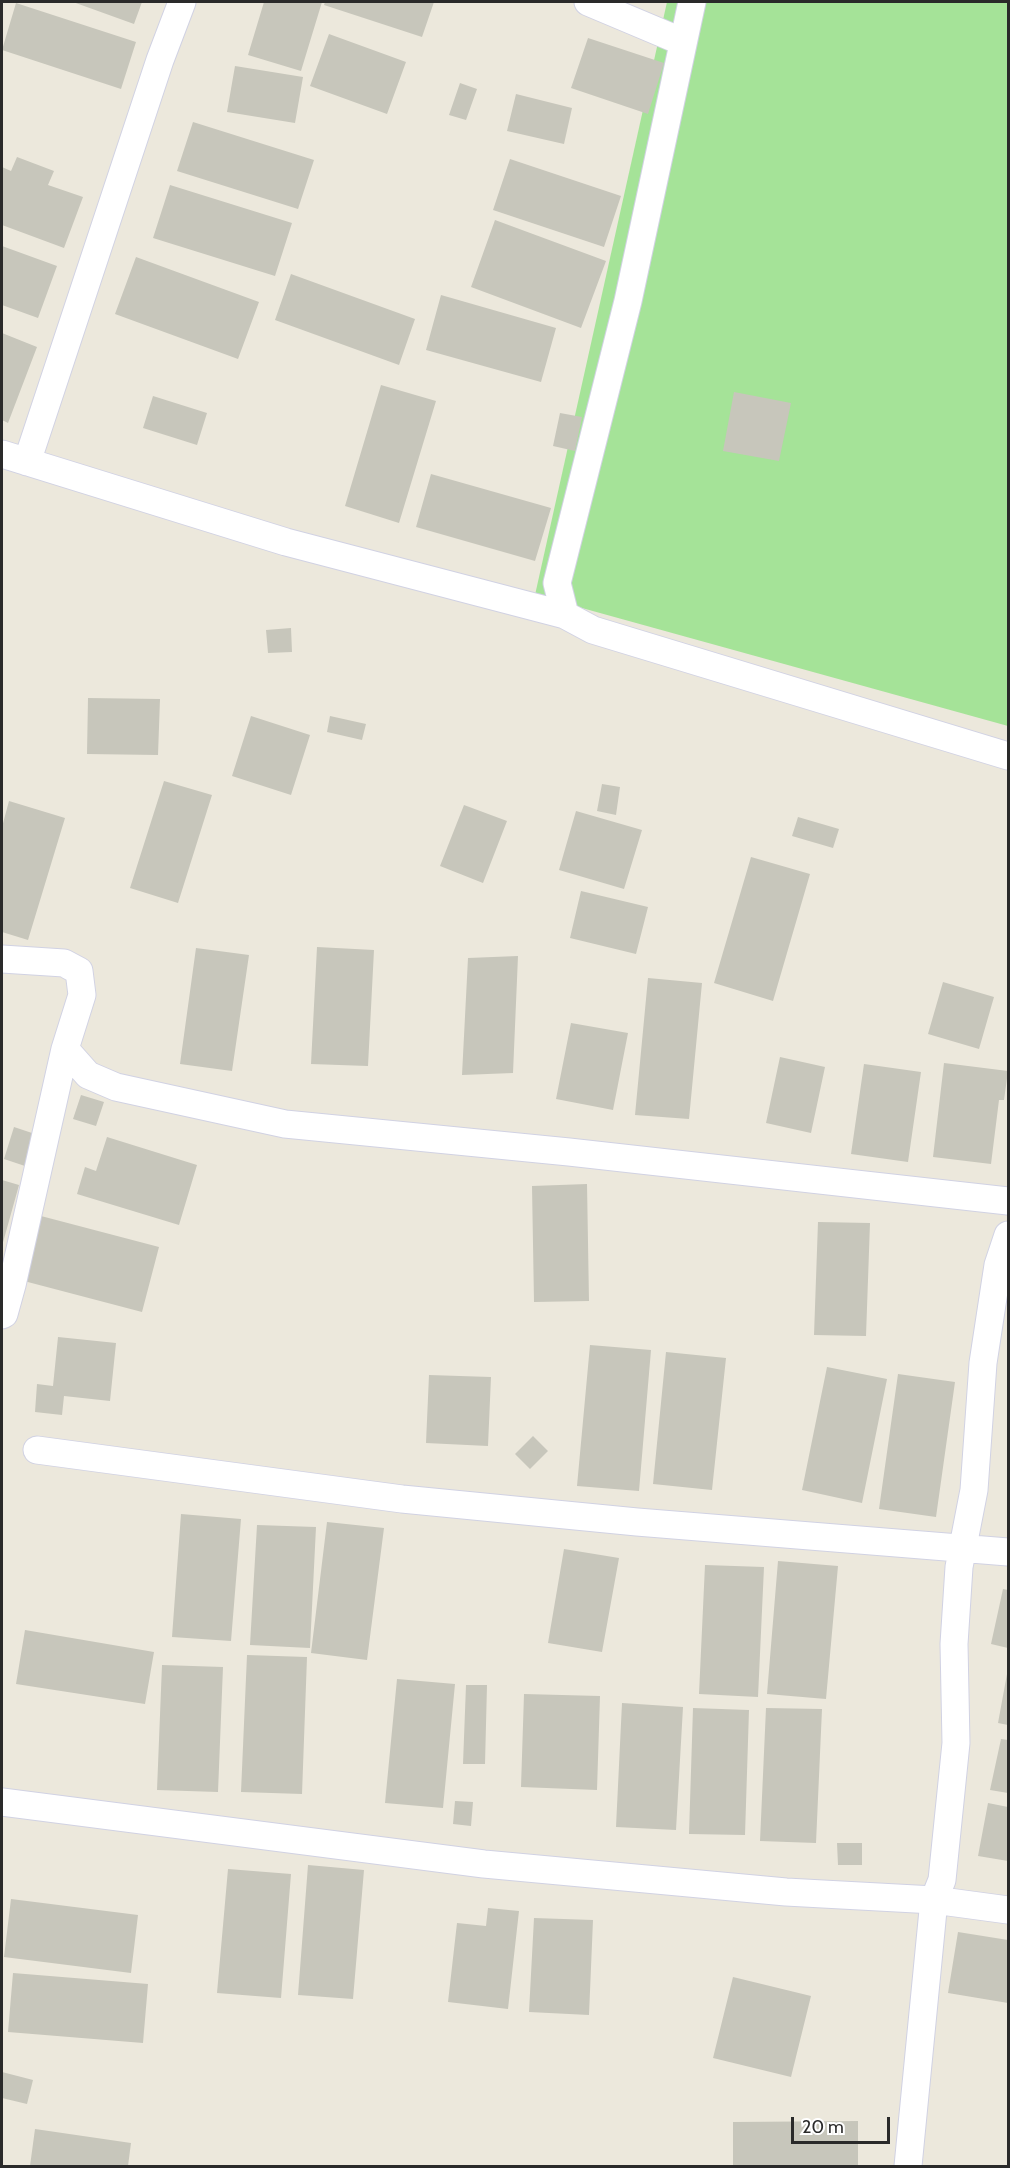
<!DOCTYPE html>
<html>
<head>
<meta charset="utf-8">
<style>
	body { margin:0 }
	#map { position:relative; width:1010px; height:2168px; overflow:hidden; background:#ece8dc; font-family:Cabin,sans-serif }
	canvas { display:block }
	.frame { position:absolute; inset:0; border:3px solid #2a2a2a; pointer-events:none }
	.scale { position:absolute; left:791px; top:2117px; width:99px; height:27px; box-sizing:border-box; border:3px solid #2a2a2a; border-top:0; padding-left:8px; font-size:18px; line-height:21px; white-space:nowrap; color:#2a2a2a; -webkit-text-stroke:4px #fff; paint-order:stroke }
</style>
</head>
<body>
<div id="map">
<canvas width="1010" height="2168"></canvas>
<div class="frame"></div>
<div class="scale">20 m</div>
</div>
<script>
const context = document.querySelector('canvas').getContext('2d');
context.lineJoin = 'round';
function fillPath(path, color) { context.fillStyle = color; context.fill(path, 'evenodd'); }
const poly = rows => new Path2D(rows.map(r => 'M' + r).join(''));
function stroke(path, color, width, dash) { context.strokeStyle = color; context.lineWidth = width; context.lineCap = dash ? 'butt' : 'round'; context.setLineDash(dash || []); context.stroke(path); }
const green = poly([
	[667,2,1008,2,1008,726,535,595]
]);
const building = poly([
	[73,2,142,2,134,24],
	[264,2,322,2,301,71,248,55],
	[325,2,434,2,422,37,324,5],
	[16,3,136,42,121,89,2,50],
	[329,34,406,62,387,114,310,86],
	[588,38,664,63,648,114,571,88],
	[235,66,303,77,295,123,227,112],
	[460,83,477,89,466,120,449,115],
	[516,94,572,108,564,144,507,131],
	[193,122,314,160,298,209,177,171],
	[17,157,54,171,48,185,83,197,64,248,2,225,2,167,11,171],
	[510,159,621,196,604,247,493,210],
	[170,185,292,223,275,276,153,238],
	[495,220,606,261,581,328,471,287],
	[2,246,57,266,38,318,2,305],
	[136,257,259,302,238,359,115,314],
	[291,274,415,319,399,365,275,320],
	[441,295,556,328,541,382,426,350],
	[2,333,37,347,8,423,2,420],
	[381,385,436,401,399,523,345,506],
	[734,392,791,403,779,461,723,451],
	[153,396,207,413,197,445,143,428],
	[560,413,582,417,575,451,553,446],
	[431,474,551,508,535,561,416,527],
	[291,628,292,652,268,653,266,630],
	[88,698,160,699,158,755,87,754],
	[251,716,310,735,291,795,232,776],
	[330,716,366,724,362,740,327,732],
	[164,781,212,795,178,903,130,888],
	[602,784,620,787,616,815,597,811],
	[9,801,65,818,28,940,2,932,2,827],
	[464,805,507,821,483,883,440,866],
	[576,811,642,830,624,889,559,870],
	[798,817,839,829,833,848,792,836],
	[751,857,810,874,773,1001,714,983],
	[581,891,648,907,636,954,570,938],
	[317,947,374,950,368,1066,311,1064],
	[196,948,249,955,232,1071,180,1064],
	[518,956,513,1073,462,1075,468,958],
	[648,978,702,983,689,1119,635,1115],
	[943,982,994,997,979,1049,928,1034],
	[571,1023,628,1033,613,1110,556,1099],
	[780,1057,825,1067,811,1133,766,1123],
	[944,1063,1008,1071,1004,1100,999,1100,991,1164,933,1157],
	[864,1064,921,1072,908,1162,851,1154],
	[81,1095,104,1102,96,1126,73,1119],
	[14,1127,38,1135,28,1167,4,1159],
	[107,1137,197,1165,179,1225,77,1194,85,1167,96,1171],
	[2,1180,19,1185,2,1246],
	[587,1184,589,1301,534,1302,532,1186],
	[41,1216,159,1247,142,1312,24,1281],
	[818,1222,870,1223,866,1336,814,1335],
	[58,1337,116,1343,110,1401,64,1396,62,1415,35,1412,37,1384,53,1386],
	[590,1345,651,1350,639,1491,577,1486],
	[666,1352,726,1358,712,1490,653,1484],
	[827,1367,887,1379,862,1503,802,1490],
	[898,1374,955,1382,936,1517,879,1509],
	[429,1375,491,1377,488,1446,426,1443],
	[533,1436,548,1451,530,1469,515,1454],
	[181,1514,241,1519,231,1641,172,1637],
	[327,1522,384,1528,367,1660,311,1653],
	[257,1525,316,1527,310,1648,250,1645],
	[564,1549,619,1558,602,1652,548,1643],
	[778,1561,838,1566,826,1699,767,1694],
	[705,1565,764,1567,758,1697,699,1694],
	[1003,1589,1008,1590,1008,1648,991,1644],
	[25,1630,154,1652,145,1704,16,1684],
	[247,1655,307,1657,302,1794,241,1792],
	[162,1665,223,1667,218,1792,157,1790],
	[1007,1674,1008,1674,1008,1725,998,1723],
	[397,1679,455,1684,443,1808,385,1803],
	[466,1685,487,1685,485,1764,463,1764],
	[524,1694,600,1696,597,1790,521,1787],
	[622,1703,683,1707,676,1830,616,1827],
	[693,1708,749,1710,745,1835,689,1834],
	[766,1708,822,1709,816,1843,760,1841],
	[1001,1739,1008,1740,1008,1793,990,1790],
	[455,1801,473,1802,471,1826,453,1824],
	[988,1803,1008,1807,1008,1861,978,1856],
	[837,1843,862,1843,862,1865,838,1865],
	[308,1865,364,1870,353,1999,298,1995],
	[228,1869,291,1874,281,1998,217,1993],
	[11,1899,138,1915,131,1973,4,1957],
	[488,1908,519,1911,508,2009,448,2002,457,1923,486,1926],
	[534,1918,593,1920,589,2015,529,2012],
	[958,1932,1008,1940,1008,2003,948,1993],
	[13,1973,148,1984,143,2043,8,2032],
	[733,1977,811,1996,791,2077,713,2058],
	[2,2072,33,2080,27,2104,2,2098],
	[858,2121,858,2166,733,2166,733,2122],
	[35,2129,131,2143,128,2166,30,2166]
]);
const street = poly([
	[588,2,683,42],
	[692,2,628,301,557,583,565,615,593,630,1008,756],
	[2,454,286,542,565,615],
	[27,462,160,60,182,2],
	[2,959,64,963,79,971,82,995,65,1049,12,1285,4,1314,2,1315],
	[65,1049,88,1075,116,1087,285,1124,569,1152,1008,1201],
	[37,1450,402,1499,637,1522,1008,1552],
	[2,1802,484,1864,786,1892,934,1900,1008,1910],
	[908,2166,934,1900,942,1880,956,1743,954,1644,959,1567,974,1490,983,1363,998,1265,1008,1235]
]);
fillPath(green, '#a5e398');
fillPath(building, '#c7c6bb');
stroke(street, '#d1d2e3', 29);
stroke(street, '#fff', 27);
</script>
</body>
</html>
